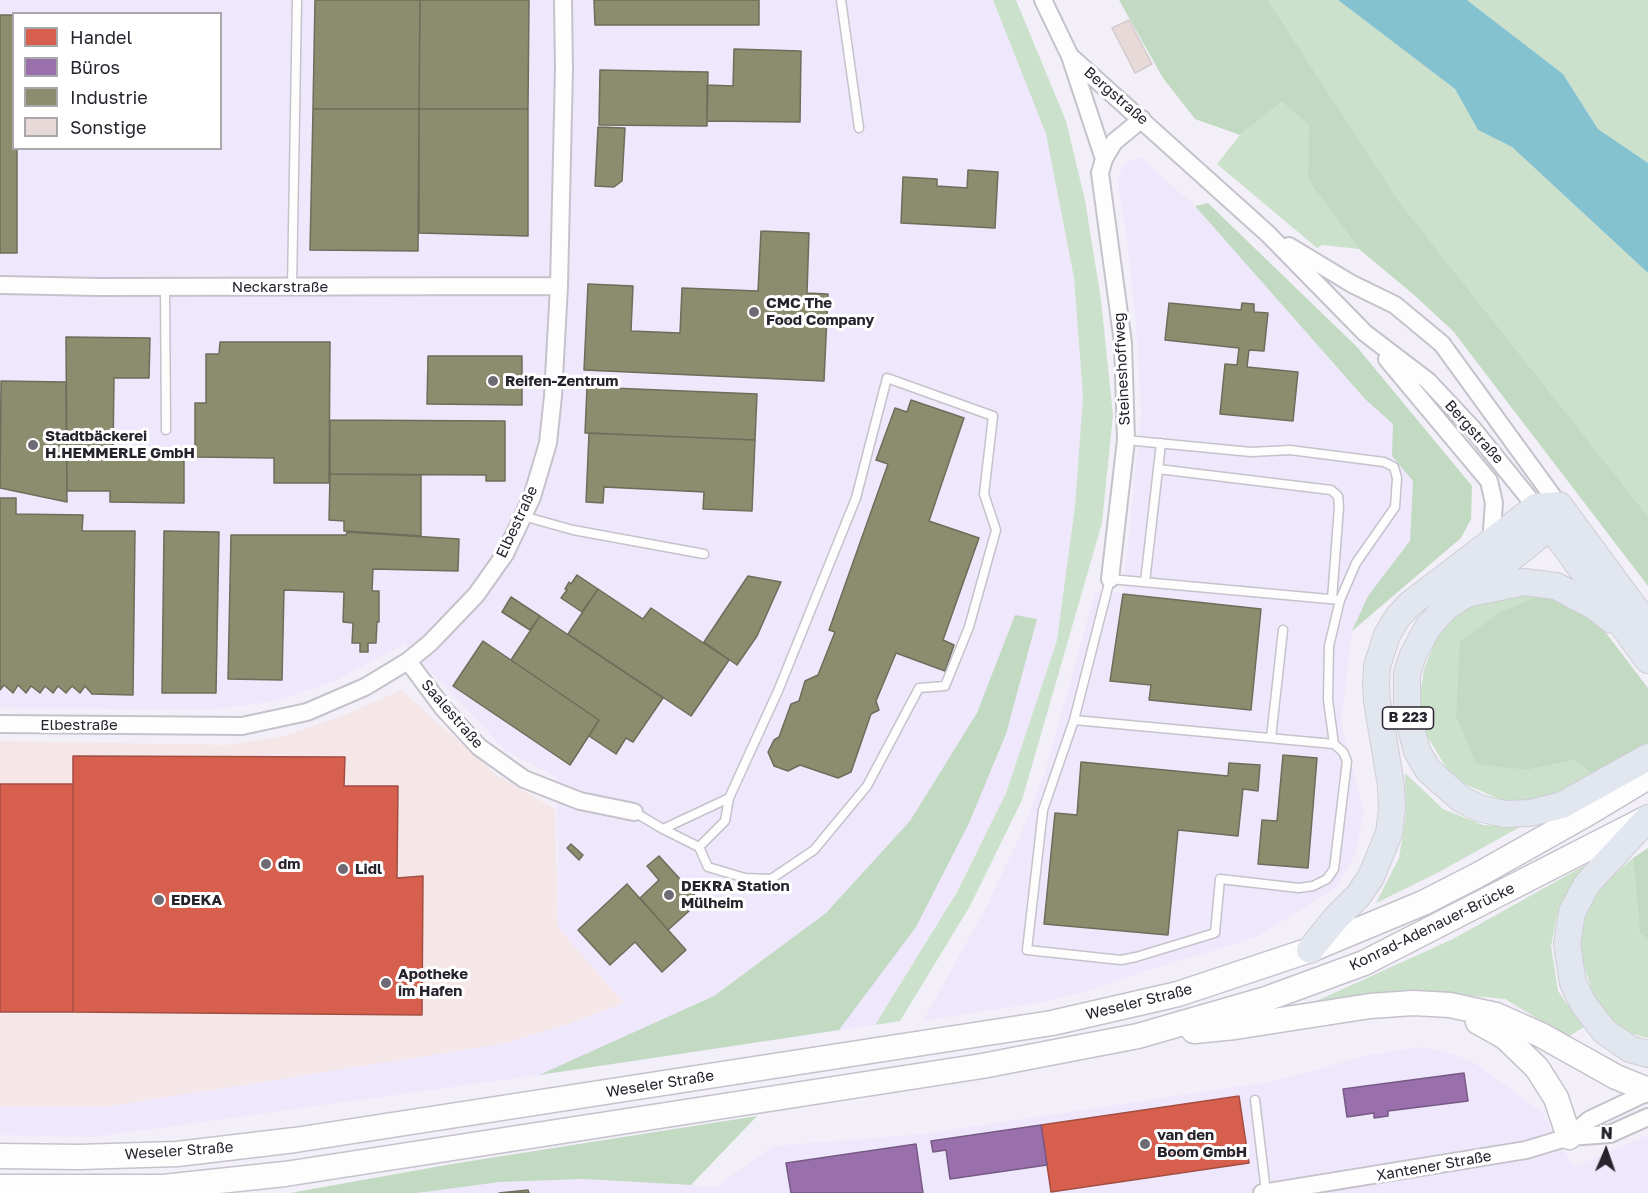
<!DOCTYPE html>
<html>
<head>
<meta charset="utf-8">
<style>
	body { margin:0 }
	#map { position:relative; width:1648px; height:1193px; overflow:hidden; background:#f2eff8; font-family:"Golos Text",sans-serif }
	canvas { display:block }
	.legend { position:absolute; left:12px; top:12px; width:210px; height:138px; box-sizing:border-box; background:#fff; border:2px solid #a9a7ab; margin:0; padding:8px 10px; list-style:none; font-size:18px; color:#27232d }
	.legend li { display:flex; align-items:center; gap:12px; height:30px }
	.legend b { width:30px; border:2px solid #a9a7ab }
	.north { position:absolute; left:1576px; top:1121px; width:60px; height:60px; -webkit-text-stroke:4px #fff; paint-order:stroke; rotate:2deg; font-size:16px; font-weight:700; line-height:24px; text-align:center; color:#27232d }
	.north::after { content:''; display:block; margin:auto; width:21px; height:27px; background:#27232d; clip-path:polygon(50% 0,100% 100%,50% 72%,0 100%) }
</style>
</head>
<body>
<div id="map">
<canvas width="1648" height="1193"></canvas>
<ul class="legend">
<li><b style="height:16px;background:#d6604d"></b>Handel</li>
<li><b style="height:16px;background:#9970ab"></b>Büros</li>
<li><b style="height:16px;background:#8c8c6e"></b>Industrie</li>
<li><b style="height:16px;background:#e8d9d9"></b>Sonstige</li>
</ul>
<div class="north">N</div>
</div>
<script>
const context = document.querySelector('canvas').getContext('2d');
context.lineJoin = 'round';
function fillPath(path, color) { context.fillStyle = color; context.fill(path, 'evenodd'); }
const poly = rows => new Path2D(rows.map(r => 'M' + r).join(''));
function stroke(path, color, width, dash) { context.strokeStyle = color; context.lineWidth = width; context.lineCap = dash ? 'butt' : 'round'; context.setLineDash(dash || []); context.stroke(path); }
function write(font, color, halo, rows, align = 'center') {
  context.font = font + ' "Golos Text",sans-serif'; context.lineWidth = 6; context.setLineDash([]); context.textBaseline = 'middle'; context.strokeStyle = halo; context.fillStyle = color; for (const [text, x, y, turn = 0] of rows) {
    context.save(); context.translate(x, y); context.rotate((+turn || 0) * Math.PI / 180); context.textAlign = isNaN(turn) ? turn : align; if (halo) context.strokeText(text, 0, 0); context.fillText(text, 0, 0); context.restore();
  }
}
const commercial = poly([
	[401,690,495,774,555,809,558,927,624,1003,569,1024,501,1044,105,1107,0,1107,0,741,226,745,285,736,342,716]
]);
const built = poly([
	[0,0,993,0,1046,134,1074,278,1083,397,1075,506,1057,640,1006,793,957,891,875,1025,539,1075,95,1137,0,1135,0,1107,105,1107,501,1044,569,1024,624,1003,558,927,557,777,505,750,404,644,337,680,277,701,208,710,0,708],
	[14,14,220,14,220,148,14,148],
	[1141,157,1195,206,1365,399,1394,424,1392,456,1445,516,1352,631,1341,724,1364,811,1356,853,1337,887,1257,937,1140,973,1086,992,1037,1003,923,1021,985,909,1020,836,1045,772,1095,592,1123,593,1141,415,1136,324,1128,249,1117,178,1126,162],
	[1417,1047,1445,1051,1473,1062,1541,1111,1574,1167,1648,1135,1648,1193,417,1193,500,1182,583,1179,716,1187,773,1146,922,1134,1274,1081,1369,1055]
]);
const green = poly([
	[993,0,1016,0,1066,121,1085,200,1101,300,1113,415,1102,523,1022,800,970,906,900,1021,875,1025,957,892,1006,793,1057,640,1075,506,1083,397,1074,278,1046,134],
	[1268,0,1338,0,1455,89,1478,130,1512,147,1648,273,1648,516,1401,204],
	[1467,0,1648,0,1648,163,1598,129,1563,74],
	[1282,102,1310,125,1308,180,1359,249,1322,245,1317,248,1217,164,1240,135],
	[1502,594,1544,594,1528,770,1574,760,1594,776,1559,797,1506,802,1453,779,1427,736,1419,701,1424,669,1439,632,1466,605],
	[1405,773,1443,809,1483,825,1520,827,1439,872,1376,903,1399,858,1406,815],
	[1633,858,1640,934,1648,939,1648,1038,1629,1033,1598,1009,1580,954,1583,915,1606,881],
	[1589,863,1557,916,1551,946,1558,991,1584,1027,1568,1037,1505,999,1421,991,1314,1002,1453,939]
]);
const forest = poly([
	[1119,0,1268,0,1401,204,1648,516,1648,586,1453,331,1413,294,1359,249,1308,180,1309,125,1282,102,1240,135,1195,119,1163,78],
	[1208,203,1357,347,1472,486,1471,519,1461,538,1352,631,1368,596,1410,541,1413,481,1392,456,1393,424,1365,399,1195,206],
	[1544,594,1590,612,1648,688,1648,745,1594,776,1574,760,1528,770,1476,764,1456,716,1460,641,1499,613],
	[1015,615,1037,619,1006,734,969,823,916,927,839,1030,539,1075,714,996,826,913,910,821,977,713],
	[1648,848,1648,939,1640,934,1633,858],
	[757,1116,691,1185,583,1179,500,1182,417,1193,290,1193,452,1164]
]);
const water = poly([
	[1338,0,1467,0,1563,74,1598,129,1648,163,1648,273,1512,147,1478,130,1455,89]
]);
const shops = poly([
	[73,756,345,757,344,786,398,786,397,878,423,876,422,1015,73,1012,73,756],
	[0,784,73,784,73,1012,0,1012,0,784],
	[1239,1096,1249,1163,1051,1192,1041,1125,1239,1096]
]);
const offices = poly([
	[1464,1073,1468,1101,1388,1111,1388,1116,1374,1118,1374,1113,1347,1117,1343,1089,1464,1073],
	[1041,1125,1047,1165,950,1179,946,1150,933,1152,931,1141,1041,1125],
	[916,1144,923,1193,791,1193,786,1163,916,1144]
]);
const industry = poly([
	[315,0,420,0,419,109,313,109,315,0],
	[420,0,529,0,528,109,419,109,420,0],
	[594,0,759,0,759,25,595,25,594,0],
	[0,15,14,15,14,148,17,148,17,253,0,253,0,15],
	[734,49,801,51,800,122,707,121,707,85,733,86,734,49],
	[600,70,708,72,707,126,599,125,600,70],
	[313,109,419,109,418,251,310,250,313,109],
	[419,109,528,109,528,236,419,233,419,109],
	[598,127,625,128,622,181,614,187,595,186,598,127],
	[968,170,998,172,995,228,901,223,903,177,937,179,937,186,967,188,968,170],
	[761,231,809,233,807,293,828,294,824,381,584,370,588,284,633,286,631,331,680,333,682,288,758,291,761,231],
	[1169,303,1241,310,1242,303,1254,304,1254,312,1268,313,1264,351,1249,350,1247,367,1298,372,1293,421,1220,414,1225,364,1237,365,1239,348,1165,340,1169,303],
	[66,337,150,338,149,378,114,378,113,454,184,455,184,503,110,502,110,491,67,491,66,337],
	[220,342,330,342,329,483,274,483,274,458,195,457,195,403,206,403,206,354,219,354,220,342],
	[428,356,522,356,522,405,427,404,428,356],
	[1,381,66,382,67,502,0,488,1,381],
	[587,387,757,394,755,440,585,433,587,387],
	[911,400,964,418,929,521,979,538,943,640,954,645,945,671,896,653,876,701,879,710,871,714,851,772,838,778,800,765,788,771,774,766,768,752,774,740,779,737,791,704,799,701,805,681,818,675,835,632,829,630,888,464,876,460,895,408,907,412,911,400],
	[330,420,505,421,505,481,486,481,486,475,330,474,330,420],
	[589,433,755,440,752,511,703,509,704,492,604,487,603,503,586,502,589,433],
	[330,474,421,475,421,536,344,531,344,521,329,520,330,474],
	[0,498,16,498,16,514,83,515,82,531,135,531,133,695,92,694,85,686,80,693,72,686,66,693,58,686,53,693,45,686,40,693,31,686,26,693,18,685,13,693,4,685,0,690,0,498],
	[164,531,219,532,216,693,162,693,164,531],
	[347,532,459,539,458,571,373,569,372,591,379,591,379,622,377,622,376,643,368,643,368,652,360,652,360,643,352,643,353,623,343,622,344,592,284,590,282,680,228,679,231,535,346,535,347,532],
	[577,575,598,589,582,612,561,598,567,590,565,589,569,582,571,584,577,575],
	[748,576,781,582,757,636,737,665,704,642,748,576],
	[598,589,643,619,651,608,729,660,691,716,568,634,598,589],
	[1123,594,1261,609,1251,710,1149,700,1151,685,1110,681,1123,594],
	[511,597,540,616,530,630,502,612,511,597],
	[540,616,663,698,633,742,626,738,616,754,589,736,599,720,511,660,540,616],
	[483,641,599,720,570,765,453,686,483,641],
	[1283,755,1317,758,1308,868,1258,864,1262,820,1277,821,1283,755],
	[1081,762,1228,776,1229,763,1260,765,1258,791,1243,789,1238,836,1178,830,1168,935,1044,924,1055,813,1077,815,1081,762],
	[571,844,583,855,579,860,567,848,571,844],
	[659,856,700,901,668,930,640,898,659,880,647,866,659,856],
	[627,884,686,950,662,972,635,942,610,965,578,930,627,884],
	[528,1190,529,1193,499,1193,528,1190]
]);
const building = poly([
	[1129,20,1152,64,1135,73,1112,28,1129,20]
]);
const service = poly([
	[841,0,859,128],
	[165,287,166,430],
	[292,287,297,0],
	[1126,440,1251,452,1290,450,1384,462,1394,467,1397,478,1395,507,1356,563,1340,600,1329,646,1328,700,1334,744,1343,752,1347,761,1334,869,1327,879,1313,886,1299,888,1220,879,1215,933,1136,957,1121,960,1027,950,1043,810,1074,720,1110,579,1340,600],
	[1158,469,1331,490,1338,496,1339,507,1332,599],
	[523,516,573,530,704,554],
	[1145,582,1161,443],
	[1074,720,1334,744],
	[1271,738,1283,630],
	[634,812,663,829,699,847,708,867,745,878,771,879,814,850,867,786,919,688,945,686,969,627,996,530,984,494,993,416,887,378,856,498,778,691,729,798,725,821,699,847],
	[663,829,729,798],
	[1255,1100,1266,1192]
]);
const minor = poly([
	[1043,0,1070,56,1104,159],
	[1070,56,1268,234,1365,333,1428,381,1473,429,1536,507],
	[1289,246,1352,284,1395,305,1442,344,1559,505],
	[0,285,99,287,559,286],
	[1387,359,1489,481,1494,503,1491,542],
	[1110,579,1126,440,1123,343,1100,173,1104,159,1114,142,1142,119],
	[408,661,443,708,479,747,524,779,580,801,634,812],
	[0,724,242,726,307,712,365,687,408,661,430,643,476,595,505,554,532,497,548,443,553,396,559,286,564,69,563,0],
	[1569,1137,1589,1120,1648,1092],
	[1262,1193,1526,1150,1569,1137,1610,1134,1648,1117]
]);
const secondary = poly([
	[1478,1022,1505,1037,1537,1068,1556,1098,1569,1137],
	[1194,1031,1235,1027,1370,1006,1413,1003,1450,1005,1496,1015,1541,1035,1616,1077,1648,1090],
	[0,1156,79,1157,177,1154,295,1140,1052,1023,1178,994,1310,950,1423,903,1478,875,1590,812,1648,777],
	[0,1187,163,1187,285,1174,982,1066,1138,1036,1266,999,1364,963,1643,820]
]);
const primary = poly([
	[1559,505,1551,526,1466,594,1445,608,1428,627,1413,655,1407,673,1407,713,1417,751,1428,770,1461,799,1479,808,1504,814,1530,813,1562,805,1648,757],
	[1559,505,1648,626],
	[1540,512,1648,660],
	[1471,593,1524,582,1556,586,1594,606,1612,620],
	[1648,818,1587,884,1572,912,1567,944,1573,983,1584,1005,1604,1031,1630,1049,1648,1054],
	[1310,950,1335,919,1358,896,1371,877,1389,833,1392,810,1391,785,1377,701,1376,683,1377,666,1387,635,1397,618,1410,604,1491,542,1536,507,1559,505]
]);
const markers = [
	[754,312,6,"#6e6a74"],
	[493,381,6,"#6e6a74"],
	[33,445,6,"#6e6a74"],
	[266,864,6,"#6e6a74"],
	[343,869,6,"#6e6a74"],
	[669,895,6,"#6e6a74"],
	[159,900,6,"#6e6a74"],
	[386,983,6,"#6e6a74"],
	[1145,1144,6,"#6e6a74"]
];
const shields = [
	[1408,718,51]
];
const shieldNames = [
	["B 223",1408,718]
];
const streetNames = [
	["Bergstraße",1116,96,41],
	["Neckarstraße",280,287],
	["Steineshoffweg",1122,369,-93],
	["Bergstraße",1474,432,48],
	["Elbestraße",517,522,-65],
	["Saalestraße",452,714,49],
	["Elbestraße",79,725],
	["Konrad-Adenauer-Brücke",1432,927,-26],
	["Weseler Straße",1139,1002,-14],
	["Weseler Straße",660,1084,-9],
	["Weseler Straße",179,1151,-4],
	["Xantener Straße",1434,1166,-10]
];
const poiNames = [
	["CMC The",766,303],
	["Food Company",766,320],
	["Reifen-Zentrum",505,381],
	["Stadtbäckerei",45,436],
	["H.HEMMERLE GmbH",45,453],
	["dm",278,864],
	["Lidl",355,869],
	["DEKRA Station",681,886],
	["Mülheim",681,903],
	["EDEKA",171,900],
	["Apotheke",398,974],
	["im Hafen",398,991],
	["van den",1157,1135],
	["Boom GmbH",1157,1152]
];
fillPath(commercial, '#f5e6e7');
fillPath(built, '#efe8fc');
fillPath(green, '#cbe1cb');
fillPath(forest, '#c2dac2');
fillPath(water, '#85c2cf');
fillPath(shops, '#d6604d');
stroke(shops, '#a24e43', 1.5);
fillPath(offices, '#9970ab');
stroke(offices, '#775985', 1.5);
fillPath(industry, '#8c8c6e');
stroke(industry, '#6e6c5a', 1.5);
fillPath(building, '#e8d9d9');
stroke(building, '#d2cbcd', 1.5);
stroke(service, '#c5c2cb', 11);
stroke(minor, '#c5c2cb', 20);
stroke(secondary, '#c5c2cb', 27);
stroke(primary, '#cfcdd3', 28);
stroke(service, '#fdfdfe', 8);
stroke(minor, '#fdfdfe', 16);
stroke(secondary, '#fdfdfe', 24);
stroke(primary, '#e1e6ef', 26);
for (const [x, y, r, color] of markers) { const dot = new Path2D(); dot.arc(x, y, r, 0, 2 * Math.PI); context.fillStyle = color; context.fill(dot); stroke(dot, '#fff', 2); }
for (const [x, y, w] of shields) { const box = new Path2D(); box.roundRect(x - w / 2, y - 11, w, 22, 4.5); context.fillStyle = '#fff'; context.fill(box); stroke(box, '#27232d', 1.5); }
write('bold 14px', '#27232d', null, shieldNames);
write('15px', '#27232d', '#fff', streetNames);
write('bold 15px', '#27232d', '#fff', poiNames, 'left');
</script>
</body>
</html>
